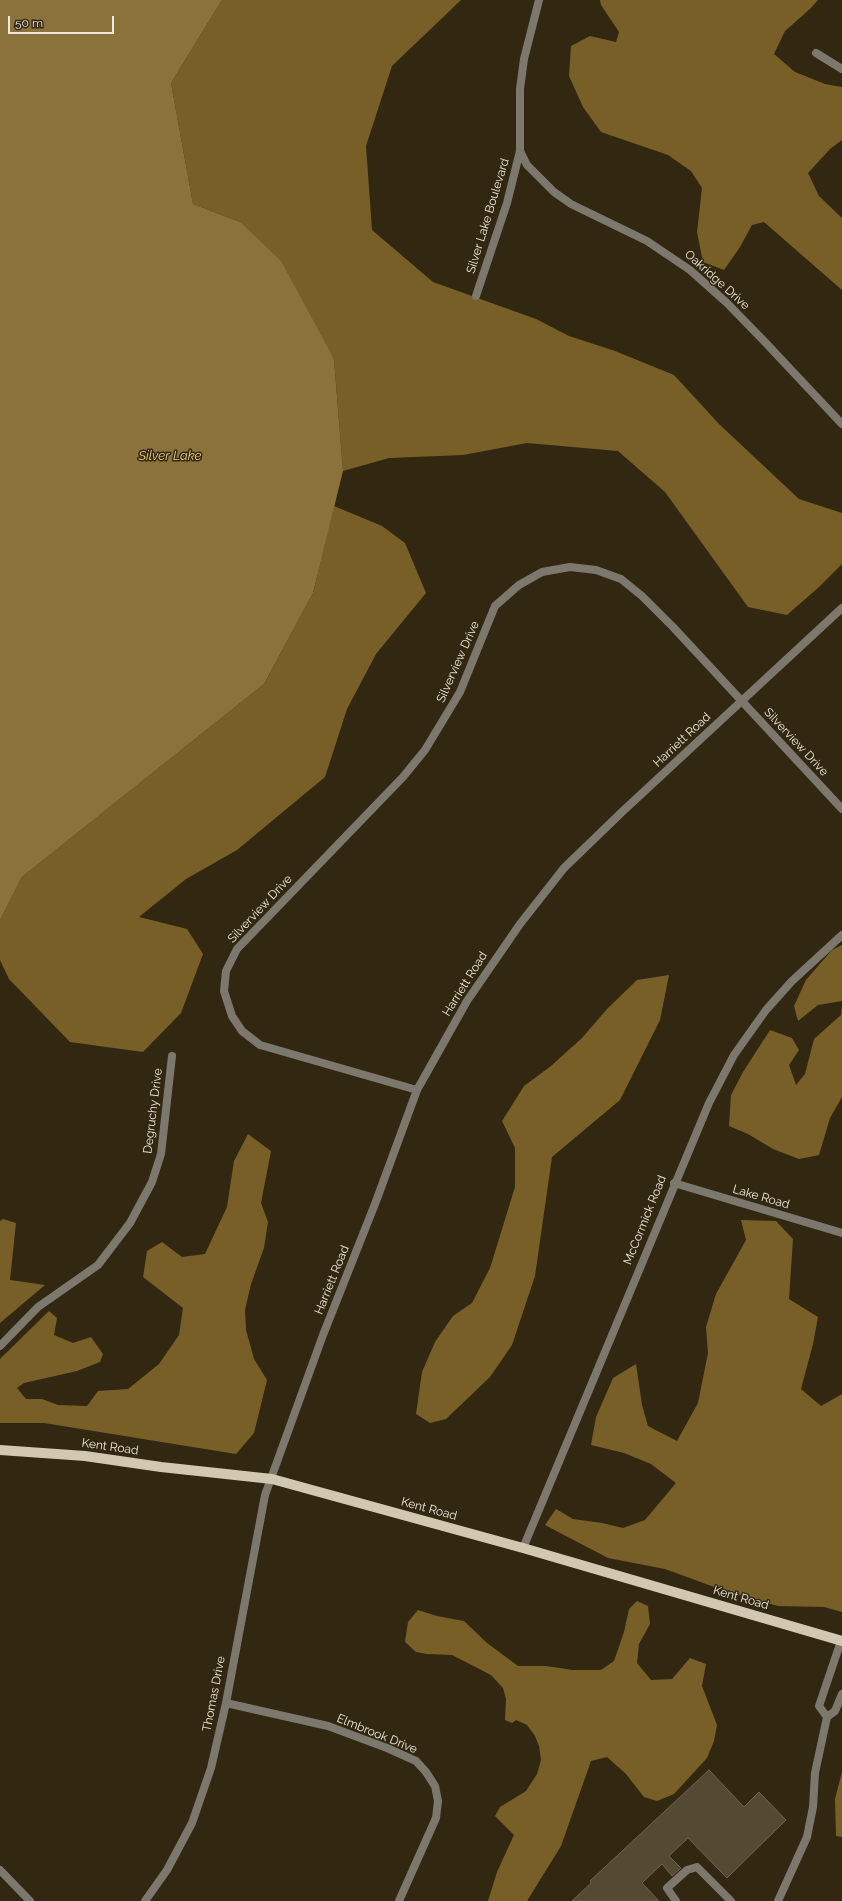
<!DOCTYPE html>
<html>
<head>
<meta charset="utf-8">
<style>
	body { margin:0 }
	#map { position:relative; width:842px; height:1901px; overflow:hidden; background:#322812; font-family:Raleway,sans-serif }
	canvas { display:block }
	.scale { position:absolute; left:8px; top:16px; width:106px; height:18px; box-sizing:border-box; border:2px solid #efe8db; border-top:0; padding-left:5px; font-size:12px; line-height:14px; white-space:nowrap; color:#efe8db; -webkit-text-stroke:3px #322812; paint-order:stroke }
</style>
</head>
<body>
<div id="map">
<canvas width="842" height="1901"></canvas>
<div class="scale">50 m</div>
</div>
<script>
const context = document.querySelector('canvas').getContext('2d');
context.lineJoin = 'round';
function fillPath(path, color) { context.fillStyle = color; context.fill(path, 'evenodd'); }
const poly = rows => new Path2D(rows.map(r => 'M' + r).join(''));
function stroke(path, color, width, dash) { context.strokeStyle = color; context.lineWidth = width; context.lineCap = dash ? 'butt' : 'round'; context.setLineDash(dash || []); context.stroke(path); }
function write(font, color, halo, rows, align = 'center') {
  context.font = font + ' Raleway,sans-serif'; context.lineWidth = 3; context.setLineDash([]); context.textBaseline = 'middle'; context.strokeStyle = halo; context.fillStyle = color; for (const [text, x, y, turn = 0] of rows) {
    context.save(); context.translate(x, y); context.rotate((+turn || 0) * Math.PI / 180); context.textAlign = isNaN(turn) ? turn : align; if (halo) context.strokeText(text, 0, 0); context.fillText(text, 0, 0); context.restore();
  }
}
const forest = poly([
	[222,0,461,0,392,66,366,146,372,230,433,282,536,319,569,336,615,351,674,375,719,424,799,499,842,513,842,564,819,587,787,615,748,607,665,492,618,451,527,443,463,455,389,458,343,471,334,359,240,222,193,204,171,83],
	[600,0,818,0,810,9,785,31,774,54,795,72,825,84,842,87,842,140,830,149,808,173,819,196,842,218,842,290,764,222,752,225,740,247,724,270,703,262,697,232,702,188,691,171,668,155,601,132,583,107,569,76,571,46,590,36,616,42,619,32,601,5],
	[334,506,382,526,405,543,426,593,376,654,347,709,325,777,237,850,186,879,139,917,187,929,203,954,181,1013,143,1052,70,1042,9,979,0,960,0,920,22,877,264,684,313,593],
	[842,945,842,1001,818,1005,798,1021,794,1006,806,980,832,950],
	[669,975,660,1020,620,1100,552,1157,535,1276,512,1345,490,1377,446,1419,430,1423,416,1414,422,1372,435,1342,453,1316,472,1303,490,1268,515,1187,515,1148,502,1121,524,1086,551,1066,582,1038,607,1009,637,980],
	[842,1005,842,1097,830,1118,819,1155,799,1159,773,1149,748,1134,729,1126,731,1095,743,1072,770,1030,792,1038,799,1050,789,1065,796,1085,805,1074,814,1039,841,1015],
	[248,1134,271,1151,261,1203,268,1222,264,1248,251,1284,245,1310,246,1330,254,1359,267,1380,254,1433,236,1454,44,1423,0,1423,0,1359,49,1311,57,1318,54,1335,73,1343,91,1337,103,1354,100,1362,77,1371,24,1383,17,1388,26,1399,42,1399,58,1405,87,1406,98,1391,128,1389,159,1364,179,1335,183,1308,143,1277,147,1251,162,1242,182,1257,205,1254,227,1207,234,1161],
	[3,1219,16,1223,10,1280,45,1285,0,1323,0,1221],
	[741,1220,776,1221,793,1239,789,1299,818,1317,813,1344,801,1389,821,1406,842,1394,842,1612,824,1607,778,1606,728,1592,665,1569,608,1558,545,1525,556,1509,573,1519,602,1523,623,1528,645,1520,676,1483,651,1464,624,1453,591,1445,596,1417,613,1378,636,1364,642,1405,648,1426,677,1441,698,1403,708,1353,706,1327,716,1294,746,1240],
	[637,1601,648,1606,650,1624,639,1644,637,1663,651,1680,672,1679,690,1658,706,1664,702,1686,717,1725,714,1741,707,1758,674,1794,657,1801,644,1797,626,1774,607,1757,591,1761,561,1846,527,1901,488,1901,497,1872,514,1835,495,1816,500,1807,526,1791,537,1774,541,1760,539,1746,535,1736,527,1725,516,1720,512,1723,505,1720,506,1699,503,1688,491,1675,452,1655,427,1654,416,1652,405,1642,408,1622,418,1610,437,1616,464,1621,487,1643,518,1666,546,1666,573,1670,601,1670,614,1661,624,1632,629,1609],
	[842,1772,842,1837,836,1836,835,1799]
]);
const water = poly([
	[0,0,222,0,171,83,193,204,240,222,281,261,334,359,343,471,313,593,264,684,22,877,0,920]
]);
const building = poly([
	[709,1770,744,1807,759,1792,786,1820,727,1878,688,1838,669,1856,681,1868,672,1876,662,1864,642,1883,659,1901,572,1901,591,1883,590,1881,709,1770]
]);
const service = poly([
	[841,1641,819,1706,827,1717,835,1711,842,1694],
	[676,1901,667,1888,687,1870,697,1867,731,1901],
	[778,1901,807,1837,813,1807,815,1773,827,1717]
]);
const minor = poly([
	[816,53,842,69],
	[520,151,527,165,554,192,571,204,647,241,690,270,727,303,764,341,842,424],
	[476,296,507,203,520,151,520,89,524,59,539,0],
	[417,1090,260,1045,242,1031,232,1016,224,991,226,971,237,949,403,777,425,750,460,692,495,606,519,585,542,572,570,567,596,570,621,579,642,596,673,627,842,809],
	[674,1183,842,1233],
	[0,1346,38,1307,98,1265,130,1223,152,1182,161,1154,172,1056],
	[523,1548,709,1103,734,1055,766,1010,792,981,842,935],
	[226,1703,328,1726,387,1748,416,1761,426,1772,435,1786,438,1801,436,1818,399,1901],
	[0,1870,30,1901],
	[145,1901,167,1870,192,1823,211,1768,226,1703,265,1495,323,1335,375,1204,417,1090,467,1001,520,924,564,868,623,811,842,608]
]);
const primary = poly([
	[0,1450,85,1456,161,1467,272,1479,523,1548,842,1641]
]);
const streetNames = [
	["Silver Lake Boulevard",488,216,-73],
	["Oakridge Drive",717,280,42],
	["Silverview Drive",458,662,-66],
	["Harriett Road",682,740,-43],
	["Silverview Drive",796,742,47],
	["Silverview Drive",260,909,-47],
	["Harriett Road",465,984,-58],
	["Degruchy Drive",153,1111,-83],
	["Lake Road",761,1197,16],
	["McCormick Road",645,1220,-68],
	["Harriett Road",332,1280,-68],
	["Kent Road",110,1447,8],
	["Kent Road",429,1509,15],
	["Kent Road",741,1598,16],
	["Thomas Drive",214,1694,-79],
	["Elmbrook Drive",377,1734,22]
];
const waterNames = [
	["Silver Lake",170,456]
];
fillPath(forest, '#785f27');
fillPath(water, '#8b723a');
fillPath(building, '#544933');
stroke(building, '#6f644d', 1);
stroke(service, '#7d786e', 8);
stroke(minor, '#7d786e', 8);
stroke(primary, '#d2c8b1', 10);
write('12px', '#efe8db', '#322812', streetNames);
write('italic 13px', '#f3cd7a', '#322812', waterNames);
</script>
</body>
</html>
